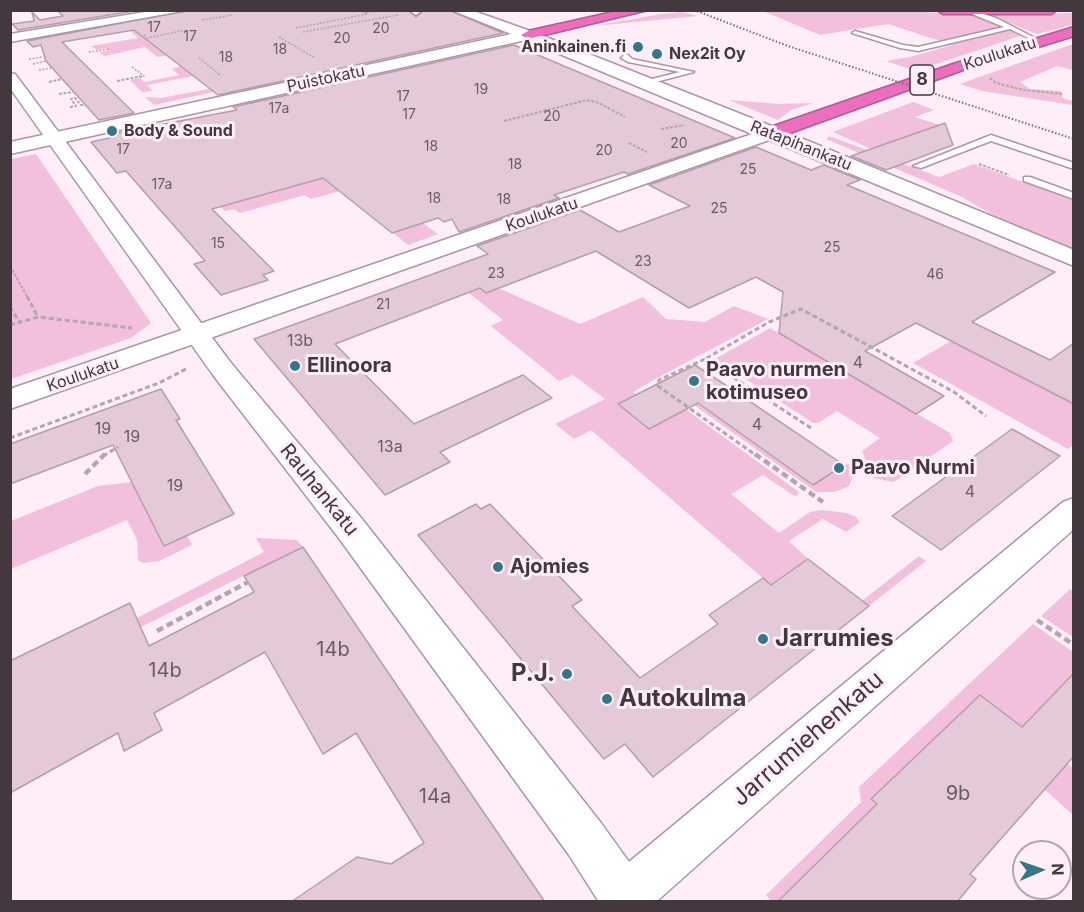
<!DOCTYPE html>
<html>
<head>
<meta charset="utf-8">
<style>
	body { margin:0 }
	#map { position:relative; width:1084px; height:912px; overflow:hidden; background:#ffeef7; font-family:Inter,sans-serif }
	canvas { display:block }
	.frame { position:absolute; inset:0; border:12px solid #42383d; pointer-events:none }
	.north { position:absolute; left:1012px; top:840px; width:60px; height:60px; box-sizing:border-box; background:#ffeef7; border:2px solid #b3a5ad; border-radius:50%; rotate:88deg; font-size:16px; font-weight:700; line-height:24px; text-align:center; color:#42383d }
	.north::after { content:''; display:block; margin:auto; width:21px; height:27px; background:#357789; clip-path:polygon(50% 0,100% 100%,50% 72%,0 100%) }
</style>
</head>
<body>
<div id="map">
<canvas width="1084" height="912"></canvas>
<div class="frame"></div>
<div class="north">N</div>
</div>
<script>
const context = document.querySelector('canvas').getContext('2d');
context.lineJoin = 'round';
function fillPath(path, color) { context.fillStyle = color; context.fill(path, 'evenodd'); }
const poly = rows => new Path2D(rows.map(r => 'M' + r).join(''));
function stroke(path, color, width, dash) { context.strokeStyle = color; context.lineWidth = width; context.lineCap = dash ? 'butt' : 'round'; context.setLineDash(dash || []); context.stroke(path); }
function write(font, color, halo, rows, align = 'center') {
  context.font = font + ' Inter,sans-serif'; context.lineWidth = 6; context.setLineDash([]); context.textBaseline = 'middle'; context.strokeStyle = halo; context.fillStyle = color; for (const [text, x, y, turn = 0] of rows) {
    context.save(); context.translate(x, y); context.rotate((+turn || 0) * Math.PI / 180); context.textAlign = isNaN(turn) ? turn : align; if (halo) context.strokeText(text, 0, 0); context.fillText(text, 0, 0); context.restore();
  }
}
const green = poly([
	[892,10,972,15,1007,27,1020,36,916,71,886,61,910,57,952,45,888,24,820,35,763,11],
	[682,12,698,16,594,26,661,14],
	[1073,13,1073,25,1037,34,989,15],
	[129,26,189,52,157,57,145,47,105,56,99,52,108,51,106,48,97,50,91,46,138,38,127,28],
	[1073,44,1073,70,1057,66,1020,82,1030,89,1060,91,1063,98,1073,101,1073,105,982,91,960,84],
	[181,66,193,76,147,85,153,91,142,92,130,80,140,78,145,82,179,75,172,69],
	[209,89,214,92,154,105,145,97,161,98],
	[729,100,779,104,813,103,791,110,778,120],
	[913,102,934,110,915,117,939,125,871,149,833,132],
	[829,136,939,177,974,164,1073,200,1073,249,1002,220,960,196,826,139],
	[36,154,151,323,131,338,11,379,11,159],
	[292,159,375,189,438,234,408,245,340,191,311,199,305,195,240,213,234,209,225,211,220,207,278,191],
	[480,288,486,293,498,288,580,324,643,297,666,319,705,322,734,306,768,319,657,378,633,392,637,395,619,404,650,429,668,419,677,403,799,492,797,496,793,495,763,475,731,494,779,533,810,512,821,510,847,513,856,517,860,522,846,532,823,519,789,541,808,559,771,585,591,430,574,439,555,424,605,399,573,375,559,381,491,326,503,320,469,293],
	[770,328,950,433,953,441,894,482,873,478,862,451,880,438,837,411,818,423,813,423,715,359],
	[951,341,1073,404,1073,445,1068,449,913,363],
	[665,380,813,485,844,465,850,464,853,476,849,486,835,492,816,492,663,383],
	[132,482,164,545,187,535,192,545,159,561,143,563,138,560,137,540,127,520,11,569,11,521,98,486],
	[256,538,296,540,303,546,141,627,137,618,264,552],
	[919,556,926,561,869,606,862,601],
	[1070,589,1073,592,1073,637,1041,616],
	[1033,624,1073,652,1073,673,1022,727,980,695,872,799,877,804,777,901,771,901,766,895,861,802,859,787],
	[1067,763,1073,768,1073,815,1044,789]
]);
const building = poly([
	[57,10,140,10,18,30,12,24,34,21,32,12,40,20,63,16,57,10],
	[190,10,408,10,416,17,424,10,449,10,503,33,218,95,134,30,62,42,134,113,99,120,46,61,41,45,33,47,27,41,190,10],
	[514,45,735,138,628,174,624,172,554,195,559,198,459,232,452,219,444,222,438,218,392,233,323,178,212,209,274,271,263,275,268,280,221,295,194,264,205,261,126,171,117,173,91,142,114,137,112,134,237,110,233,107,514,45],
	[945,123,953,145,886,170,851,156,945,123],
	[756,147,811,170,824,165,860,180,847,185,1055,272,972,322,1050,360,1074,343,1074,404,916,323,865,351,944,396,916,414,779,333,783,292,756,277,689,308,596,251,486,293,480,288,335,344,414,424,523,375,552,398,440,452,450,462,385,495,254,339,488,254,477,246,580,210,619,232,690,206,649,185,756,147],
	[695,365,727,386,844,465,813,485,698,403,649,429,618,404,695,365],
	[161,389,180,419,176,420,234,514,164,546,113,445,10,484,10,444,161,389],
	[1012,429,1060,456,941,550,892,516,1012,429],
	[476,504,481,509,490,504,582,600,572,606,640,678,718,624,709,615,763,578,771,585,808,559,869,606,653,777,625,744,604,759,418,535,476,504],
	[303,547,419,718,545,902,291,902,357,857,391,864,424,843,356,733,323,754,265,652,154,713,162,730,124,751,118,733,10,793,10,661,130,603,149,646,254,592,244,576,303,547],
	[1074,673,1074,756,970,874,976,879,957,902,777,902,877,804,871,799,980,695,1022,727,1074,673]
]);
const pathFar3 = poly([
	[366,13,382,10],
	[202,20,233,15],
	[296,28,367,14,359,10],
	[303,32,398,15],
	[144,35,148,38,185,30],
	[279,37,315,58],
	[89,52,110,49],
	[199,58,220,75],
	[29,59,42,57],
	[33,64,46,61],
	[132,67,144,76,139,77],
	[39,70,52,68]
]);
const pathFar2 = poly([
	[990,78,996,83,1024,90,1063,94],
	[117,81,143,76],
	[49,82,62,79],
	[59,94,73,92],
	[70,107,76,106,71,99,75,98,81,105,85,105],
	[504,121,587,100,599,103,625,117],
	[661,129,684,125],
	[629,143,647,152],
	[979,164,1009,175],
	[10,266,28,298]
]);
const pathFar1 = poly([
	[27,296,38,317],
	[10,307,20,323],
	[10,325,38,317,132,328],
	[705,359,659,380,658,386,757,456],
	[811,428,705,359,769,322,801,309,954,392,986,416],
	[10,438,159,383,188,368],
	[103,456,118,447]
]);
const path = poly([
	[755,454,823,502],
	[85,474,105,454],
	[1037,620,1074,645],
	[157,631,248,582]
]);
const lane = poly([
	[971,10,996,18,1041,41,1036,42,1010,29,918,51,900,48,852,33,855,31,903,45,918,47,1004,27,967,12,971,10],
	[624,55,628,55,632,59,694,72,644,85,644,81,680,72,628,62,621,58,624,55],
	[991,135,1074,163,1074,169,991,141,921,168,913,166,991,135],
	[1024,177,1030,177,1074,193,1074,199,1024,181,1024,177]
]);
const street = poly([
	[157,10,188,10,10,42,10,34,157,10],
	[422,10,416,15,410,11,410,10,422,10],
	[10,73,15,74,231,363,362,519,601,823,629,862,1063,502,1074,498,1074,529,656,902,599,902,569,855,338,537,213,375,10,88,10,73]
]);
const secondary = poly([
	[451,10,471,10,533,32,779,129,1074,250,1074,266,769,140,10,409,10,389,752,134,526,40,10,154,10,142,511,34,451,10]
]);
const highway = poly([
	[622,10,648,10,528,39,521,35,528,31,622,10],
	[937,10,1057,10,1051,14,943,14,937,10],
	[1074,27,1074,36,963,70,779,137,765,137,763,133,765,129,953,64,1074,27]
]);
const rail = poly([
	[694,10,788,46,1074,139]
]);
const markers = [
	[638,47,6,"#357789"],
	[657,54,6,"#357789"],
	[112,131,6,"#357789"],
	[295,366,6,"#357789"],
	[694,381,6,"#357789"],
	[839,468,6,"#357789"],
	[498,567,6,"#357789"],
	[763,639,6,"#357789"],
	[567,674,6,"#357789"],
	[607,699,6,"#357789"]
];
const farNumbernames = [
	["17",154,28],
	["20",381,29],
	["17",190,37],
	["20",342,39],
	["18",280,50],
	["18",226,58],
	["19",481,90],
	["17",403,97],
	["17a",279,109],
	["17",409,115],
	["20",552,117],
	["20",679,144],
	["18",431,147],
	["17",123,150],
	["20",604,151],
	["18",515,165],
	["25",748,170],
	["17a",162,185],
	["18",434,199],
	["18",504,200],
	["25",719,209],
	["15",218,244],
	["25",832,248],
	["23",643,262],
	["23",496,274],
	["46",935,275],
	["21",383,305]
];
const farPoinames = [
	["Aninkainen.fi",626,47,"right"],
	["Nex2it Oy",669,54],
	["Body & Sound",124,131]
];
const farStreetnames = [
	["Koulukatu",1000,54,-18],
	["Puistokatu",326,79,-12],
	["Ratapihankatu",801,146,22],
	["Koulukatu",542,215,-19],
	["Koulukatu",83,375,-19]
];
const numberNames = [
	["13b",300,341],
	["4",858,363],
	["4",757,425],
	["19",103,429],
	["19",132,437],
	["13a",390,447],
	["19",175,486],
	["4",970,492]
];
const shields = [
	[922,80,24]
];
const shieldNames = [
	["8",922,80]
];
const poiNames = [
	["Ellinoora",307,366],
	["Paavo nurmen",706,370],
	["kotimuseo",706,393],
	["Paavo Nurmi",851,468],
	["Ajomies",510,567]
];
const streetNames = [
	["Rauhankatu",319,490,51]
];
const nearNumbernames = [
	["14b",333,650],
	["14b",165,671],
	["9b",958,794],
	["14a",435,797]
];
const nearPoinames = [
	["Jarrumies",775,639],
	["P.J.",555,674,"right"],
	["Autokulma",619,699]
];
const nearStreetnames = [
	["Jarrumiehenkatu",808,739,-41]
];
fillPath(green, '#f2bfdc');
fillPath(building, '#e4cad8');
stroke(building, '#b59daa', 1.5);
stroke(lane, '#ae95a3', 3);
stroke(street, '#ae95a3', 3);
stroke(secondary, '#ae95a3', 3);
stroke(highway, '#b05c90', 3);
stroke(pathFar3, '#b4a6ad', 1.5, [2, 1.5]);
stroke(pathFar2, '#b4a6ad', 2, [3, 1.5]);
stroke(pathFar1, '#b4a6ad', 3, [5, 3]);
stroke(path, '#b4a6ad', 4.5, [7, 4]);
fillPath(lane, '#fff');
fillPath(street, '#fff');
fillPath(secondary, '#fff');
fillPath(highway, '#eb6fbd');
stroke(rail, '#7b6f75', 2, [1.5, 2]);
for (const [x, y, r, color] of markers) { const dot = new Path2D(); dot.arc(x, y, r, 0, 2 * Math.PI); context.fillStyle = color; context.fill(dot); stroke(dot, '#ffeef7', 2); }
write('14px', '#6a5c64', null, farNumbernames);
write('bold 16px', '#42383d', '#ffeef7', farPoinames, 'left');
write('16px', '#42383d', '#ffeef7', farStreetnames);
write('16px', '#6a5c64', null, numberNames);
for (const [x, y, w] of shields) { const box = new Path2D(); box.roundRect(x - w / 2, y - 15, w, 30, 4.5); context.fillStyle = '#ffeef7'; context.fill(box); stroke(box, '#42383d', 1.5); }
write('bold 18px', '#42383d', null, shieldNames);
write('bold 20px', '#42383d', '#ffeef7', poiNames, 'left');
write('20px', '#42383d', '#ffeef7', streetNames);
write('20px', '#6a5c64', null, nearNumbernames);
write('bold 24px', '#42383d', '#ffeef7', nearPoinames, 'left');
write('24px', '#42383d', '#ffeef7', nearStreetnames);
</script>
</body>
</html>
